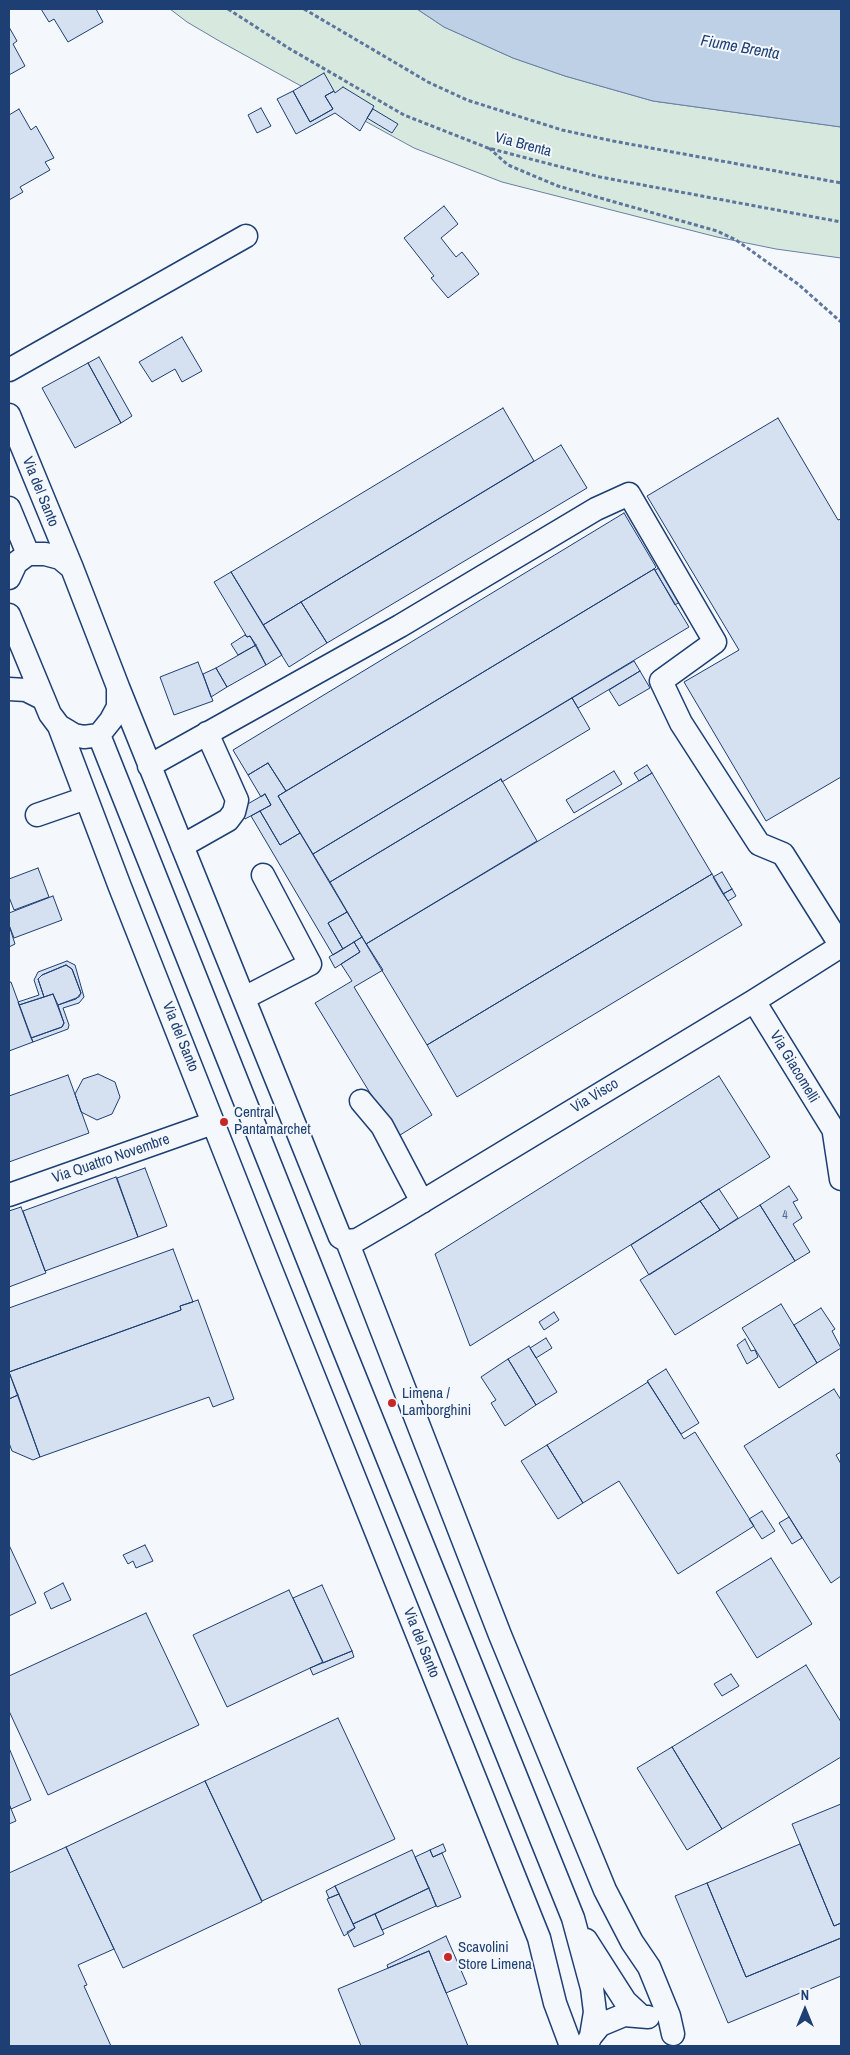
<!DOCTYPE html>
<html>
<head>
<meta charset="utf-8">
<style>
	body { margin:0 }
	#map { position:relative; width:850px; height:2055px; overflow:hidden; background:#f4f7fb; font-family:"Archivo Narrow",sans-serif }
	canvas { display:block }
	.frame { position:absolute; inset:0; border:10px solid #1d3f73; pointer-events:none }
	.north { position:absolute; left:780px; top:1985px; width:50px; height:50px; -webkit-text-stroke:4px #f4f7fb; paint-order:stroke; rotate:0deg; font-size:14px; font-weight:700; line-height:20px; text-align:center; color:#1d3f73 }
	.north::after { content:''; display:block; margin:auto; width:18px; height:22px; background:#1d3f73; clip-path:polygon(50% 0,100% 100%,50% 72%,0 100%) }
</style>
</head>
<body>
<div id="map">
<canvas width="850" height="2055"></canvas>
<div class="frame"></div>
<div class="north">N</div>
</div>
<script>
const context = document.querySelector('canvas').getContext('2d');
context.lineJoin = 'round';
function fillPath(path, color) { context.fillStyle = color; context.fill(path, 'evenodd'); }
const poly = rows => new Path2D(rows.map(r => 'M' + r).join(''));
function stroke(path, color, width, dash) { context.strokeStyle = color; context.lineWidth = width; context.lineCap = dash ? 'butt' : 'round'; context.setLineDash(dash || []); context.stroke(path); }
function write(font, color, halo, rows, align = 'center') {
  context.font = font + ' "Archivo Narrow",sans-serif'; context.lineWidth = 4; context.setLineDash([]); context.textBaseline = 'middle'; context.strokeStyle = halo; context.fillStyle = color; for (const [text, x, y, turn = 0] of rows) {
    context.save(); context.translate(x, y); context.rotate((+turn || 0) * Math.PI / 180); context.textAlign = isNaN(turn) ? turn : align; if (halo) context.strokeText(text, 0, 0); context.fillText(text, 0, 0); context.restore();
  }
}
const green = poly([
	[170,9,417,9,444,27,513,58,565,76,653,101,841,127,841,258,776,249,717,237,502,182,414,148,221,42,187,22,170,9]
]);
const water = poly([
	[417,9,841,9,841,127,653,101,565,76,513,58,444,27,417,9]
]);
const building = poly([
	[41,9,96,9,103,22,68,42,54,19,49,22,41,9],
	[9,27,17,41,13,44,25,66,9,75,9,27],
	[324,73,334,91,325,96,333,109,310,122,293,91,324,73],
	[343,87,374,106,360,131,335,113,296,134,277,99,293,91,310,122,333,109,325,96,334,91,335,93,343,87],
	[261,108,271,126,257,133,248,115,261,108],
	[19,109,31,130,36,126,54,158,45,162,50,170,20,187,23,192,9,200,9,115,19,109],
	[373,109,398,124,392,133,367,118,373,109],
	[444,206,458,224,441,238,456,257,462,252,479,274,448,298,431,278,434,276,404,238,444,206],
	[182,337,202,371,182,382,175,369,152,382,139,362,182,337],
	[99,357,132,416,121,423,88,363,99,357],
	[88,363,121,423,75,448,42,388,88,363],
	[503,408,534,461,263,625,231,572,503,408],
	[778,418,838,520,841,519,841,777,766,821,684,682,739,650,647,496,778,418],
	[561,445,587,488,327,643,301,602,561,445],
	[624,513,656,567,654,569,286,791,268,763,248,775,233,750,624,513],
	[661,567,681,601,675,605,655,570,661,567],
	[654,569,689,627,313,854,278,796,654,569],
	[231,572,282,655,266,665,250,636,247,637,214,582,231,572],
	[301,602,327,643,289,667,263,625,301,602],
	[245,635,247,637,250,636,256,645,238,655,231,644,245,635],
	[256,645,266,665,227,687,216,668,256,645],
	[634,661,640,671,578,708,572,698,634,661],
	[198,662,213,701,174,715,160,677,198,662],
	[216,668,227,687,211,697,203,674,216,668],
	[640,671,650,688,619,706,609,690,640,671],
	[572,698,590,729,502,782,501,779,330,882,313,854,572,698],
	[268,763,286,791,278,796,300,833,280,845,260,811,271,805,265,794,261,797,248,775,268,763],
	[647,765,652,773,639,781,634,773,647,765],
	[614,771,622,784,574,813,566,800,614,771],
	[652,773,712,874,427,1045,366,944,652,773],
	[501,779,537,841,366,944,330,882,501,779],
	[265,794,271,805,245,819,239,809,265,794],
	[260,811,280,845,300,833,347,912,328,923,343,949,333,955,251,816,260,811],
	[38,868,49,897,14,910,9,897,9,879,38,868],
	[722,872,732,889,723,894,713,877,722,872],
	[712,874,742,925,457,1097,427,1045,712,874],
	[732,889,736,896,728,901,723,894,732,889],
	[53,896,62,920,14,938,9,925,9,913,53,896],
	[347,912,362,937,343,949,328,923,347,912],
	[9,925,15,944,9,947,9,925],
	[362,937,383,970,354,987,432,1115,397,1137,315,1003,352,981,341,964,360,952,354,942,362,937],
	[354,942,360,952,335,968,329,957,354,942],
	[67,961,75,965,84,997,79,1003,63,1008,69,1025,68,1029,33,1042,31,1038,62,1027,64,1023,58,1005,79,997,81,993,72,969,66,965,42,975,38,979,44,997,19,1005,18,1002,39,995,34,980,38,972,67,961],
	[66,965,72,969,81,993,76,999,58,1005,53,994,44,997,38,979,42,975,66,965],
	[9,982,11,982,33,1042,9,1051,9,982],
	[53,994,64,1023,62,1027,31,1038,19,1005,53,994],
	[98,1074,115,1082,120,1097,112,1114,97,1120,81,1112,75,1094,83,1079,98,1074],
	[68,1075,89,1133,9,1162,9,1096,68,1075],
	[719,1076,770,1157,470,1346,435,1254,719,1076],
	[145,1168,167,1226,138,1237,117,1178,145,1168],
	[116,1177,138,1237,45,1271,23,1211,116,1177],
	[789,1186,798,1200,793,1202,802,1218,793,1224,810,1252,795,1261,760,1205,789,1186],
	[719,1189,738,1218,720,1230,700,1201,719,1189],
	[700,1201,720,1230,649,1275,631,1245,700,1201],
	[760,1205,795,1261,675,1335,640,1280,760,1205],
	[21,1207,46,1273,9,1287,9,1211,21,1207],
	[173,1249,193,1302,180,1306,181,1310,9,1372,9,1308,173,1249],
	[198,1300,234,1399,213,1407,209,1397,40,1457,9,1372,181,1310,180,1306,198,1300],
	[781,1304,817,1363,779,1388,742,1328,781,1304],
	[821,1308,835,1329,832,1331,841,1348,817,1363,794,1325,821,1308],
	[554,1312,559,1320,544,1330,539,1322,554,1312],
	[546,1338,552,1348,536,1358,530,1348,546,1338],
	[745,1339,751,1351,755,1350,758,1357,747,1364,737,1345,745,1339],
	[529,1346,557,1392,536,1405,508,1359,529,1346],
	[508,1359,536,1405,505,1426,491,1403,496,1400,481,1377,508,1359],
	[666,1369,699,1423,681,1434,647,1381,666,1369],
	[9,1372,18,1395,9,1399,9,1372],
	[648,1382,684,1439,695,1432,754,1526,678,1574,619,1481,583,1503,547,1445,648,1382],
	[834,1389,841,1400,841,1452,836,1455,841,1464,841,1576,831,1583,744,1446,834,1389],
	[18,1395,40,1457,33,1460,12,1451,9,1443,9,1399,18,1395],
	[547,1445,583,1503,558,1519,521,1461,547,1445],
	[762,1511,775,1531,762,1539,749,1519,762,1511],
	[789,1517,802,1538,792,1544,779,1523,789,1517],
	[9,1545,36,1603,9,1616,9,1545],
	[145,1545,153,1561,136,1568,133,1561,128,1564,123,1555,145,1545],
	[771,1558,812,1624,757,1658,716,1592,771,1558],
	[63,1583,71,1600,51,1609,44,1593,63,1583],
	[322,1585,352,1651,323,1663,293,1598,322,1585],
	[289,1590,323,1662,227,1707,193,1635,289,1590],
	[146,1613,199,1725,48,1795,9,1711,9,1676,146,1613],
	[352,1651,354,1657,313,1675,310,1668,352,1651],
	[806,1665,841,1722,841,1757,722,1829,672,1747,806,1665],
	[731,1674,739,1686,722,1696,714,1684,731,1674],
	[338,1718,395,1839,262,1901,205,1781,338,1718],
	[672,1747,722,1829,687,1850,637,1768,672,1747],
	[9,1748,31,1800,11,1809,9,1804,9,1748],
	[205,1781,262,1902,123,1968,66,1847,205,1781],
	[9,1804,16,1821,9,1824,9,1804],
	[841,1804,841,1923,834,1926,792,1824,841,1804],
	[443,1844,446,1851,433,1857,430,1850,443,1844],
	[800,1844,834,1926,841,1923,841,1938,746,1977,707,1883,800,1844],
	[66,1847,114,1949,78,1965,87,1985,84,1986,111,2046,9,2046,9,1873,66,1847],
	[412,1850,429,1888,353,1924,335,1886,412,1850],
	[430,1850,433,1857,442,1853,461,1897,437,1907,415,1857,430,1850],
	[707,1883,746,1977,841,1938,841,1976,728,2023,675,1896,707,1883],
	[335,1886,339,1894,329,1898,326,1891,335,1886],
	[429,1888,436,1906,382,1930,375,1914,429,1888],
	[339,1894,355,1928,344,1936,327,1899,339,1894],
	[375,1914,384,1934,354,1947,347,1932,355,1928,353,1924,375,1914],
	[446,1936,467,1984,446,1993,429,1951,388,1968,387,1965,446,1936],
	[429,1951,468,2046,361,2046,338,1989,429,1951]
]);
const path = poly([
	[228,9,290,49,404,115,488,148,600,177,841,222],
	[304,9,428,82,467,100,562,130,613,141,841,183],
	[489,148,508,165,558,186,717,231,736,240,798,284,841,322]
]);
const minor = poly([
	[9,370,246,236],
	[9,415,72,568],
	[9,508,28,554],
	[9,578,16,563,28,554,45,554,60,558,72,568,118,687,118,707,111,720,99,735,84,737,74,735,59,726,50,714,9,615],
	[118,687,340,1237,347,1241],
	[9,689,26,690,42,698],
	[59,726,120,887,270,1267,539,1938,555,2003,571,2046],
	[99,735,338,1335,573,1918,592,1988,595,2012,591,2036,586,2046],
	[149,766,400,626,596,509,629,494,715,642,661,681,681,723,759,844,783,854,841,946],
	[37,815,86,798],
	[182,846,228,820,234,812,237,800,207,733],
	[244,998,310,964,263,875],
	[754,1001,841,1142],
	[361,1101,382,1126,422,1202],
	[834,1133,841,1179],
	[9,1195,213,1123],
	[347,1241,500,1635,605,1890,632,1942,649,1967,669,2016,673,2034],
	[347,1241,357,1240,400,1215,754,1001,841,946],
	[586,1940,625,2001,641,2016],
	[591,2036,600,2025,624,2015,648,2017]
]);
const markers = [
	[224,1122,5,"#c62828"],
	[392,1403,5,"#c62828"],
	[448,1957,5,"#c62828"]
];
const numberNames = [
	["4",785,1216]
];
const streetNames = [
	["Via Brenta",523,145,15],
	["Via del Santo",40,492,68],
	["Via del Santo",180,1037,68],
	["Via Giacomelli",794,1067,59],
	["Via Visco",595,1096,-31],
	["Via Quattro Novembre",111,1159,-19],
	["Via del Santo",421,1643,68]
];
const poiNames = [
	["Central",234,1113],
	["Pantamarchet",234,1130],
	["Limena /",402,1394],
	["Lamborghini",402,1411],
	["Scavolini",458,1948],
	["Store Limena",458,1965]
];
const waterNames = [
	["Fiume Brenta",740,48,10]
];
fillPath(green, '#d7e8df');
stroke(green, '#687fa3', 1);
fillPath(water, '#bed0e5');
stroke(water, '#687fa3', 1);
fillPath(building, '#d5e0f0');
stroke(building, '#1d3f73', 1);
stroke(minor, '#1d3f73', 25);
stroke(path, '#5e769c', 3, [4, 2.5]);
stroke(minor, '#f4f7fb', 22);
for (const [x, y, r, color] of markers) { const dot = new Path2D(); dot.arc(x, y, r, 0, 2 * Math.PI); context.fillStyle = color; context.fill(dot); stroke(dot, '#f4f7fb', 2); }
write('12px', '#4b6792', null, numberNames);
write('15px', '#1d3f73', '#f4f7fb', streetNames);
write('15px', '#1d3f73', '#f4f7fb', poiNames, 'left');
write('italic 16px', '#1d3f73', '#f4f7fb', waterNames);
</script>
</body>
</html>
